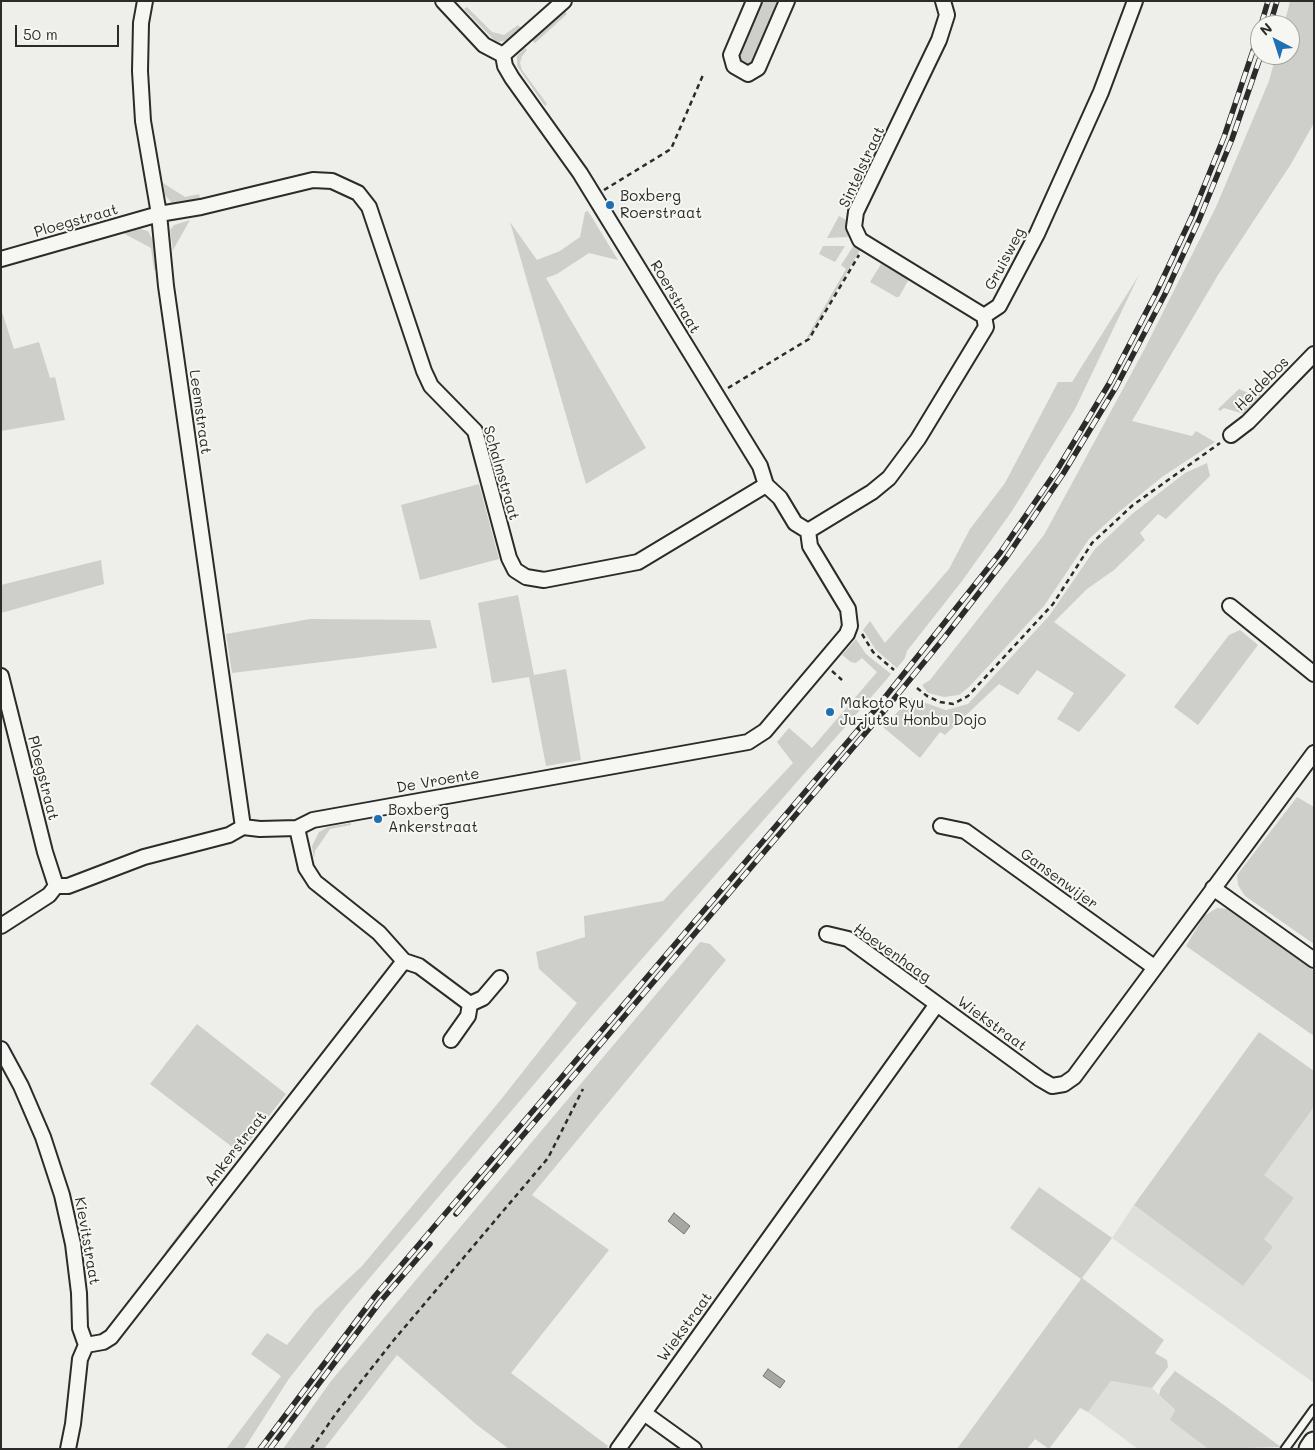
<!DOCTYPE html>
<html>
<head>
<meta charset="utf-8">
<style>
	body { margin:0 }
	#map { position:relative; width:1315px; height:1450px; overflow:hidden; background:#eeeeea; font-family:Mali,sans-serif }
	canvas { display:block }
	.frame { position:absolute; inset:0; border:2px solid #2b2b2b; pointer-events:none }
	.north { position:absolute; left:1250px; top:15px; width:50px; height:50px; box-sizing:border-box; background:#f6f6f2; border:1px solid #a5a5a2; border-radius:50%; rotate:320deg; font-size:14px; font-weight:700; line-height:20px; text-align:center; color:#2b2b2b }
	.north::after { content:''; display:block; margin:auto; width:18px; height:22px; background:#1f6fb2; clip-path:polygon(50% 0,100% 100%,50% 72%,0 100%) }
	.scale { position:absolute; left:15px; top:25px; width:104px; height:22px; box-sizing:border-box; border:2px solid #2b2b2b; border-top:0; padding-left:6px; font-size:15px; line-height:18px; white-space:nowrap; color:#2b2b2b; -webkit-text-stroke:4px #f6f6f2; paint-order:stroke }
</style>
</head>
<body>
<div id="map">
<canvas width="1315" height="1450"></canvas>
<div class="frame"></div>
<div class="north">N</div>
<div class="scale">50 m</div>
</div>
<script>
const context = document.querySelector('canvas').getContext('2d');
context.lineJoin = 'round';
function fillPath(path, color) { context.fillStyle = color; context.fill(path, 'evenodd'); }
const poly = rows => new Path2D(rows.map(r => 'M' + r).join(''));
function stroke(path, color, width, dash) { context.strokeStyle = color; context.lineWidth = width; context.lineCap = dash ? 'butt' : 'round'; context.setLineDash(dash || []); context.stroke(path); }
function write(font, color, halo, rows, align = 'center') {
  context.font = font + ' Mali,sans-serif'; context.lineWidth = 4; context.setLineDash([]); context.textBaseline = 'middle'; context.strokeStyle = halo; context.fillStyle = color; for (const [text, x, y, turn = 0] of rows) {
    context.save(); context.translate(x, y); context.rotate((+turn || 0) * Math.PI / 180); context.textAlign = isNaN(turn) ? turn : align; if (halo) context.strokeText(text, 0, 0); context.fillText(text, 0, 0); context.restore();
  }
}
const built = poly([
	[1314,1107,1314,1383,1112,1238,1134,1205,1243,1286,1273,1247,1264,1239,1294,1198,1263,1175],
	[1111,1381,1152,1388,1175,1411,1170,1420,1208,1449,1138,1449,1088,1412]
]);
const green = poly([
	[760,1,781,1,752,64,748,66,739,61,737,57],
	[1290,1,1314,1,1314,123,1291,164,1218,275,1132,421,1192,436,1196,431,1215,442,1162,477,1120,511,1089,539,1044,606,969,687,959,695,944,697,928,693,922,685,930,680,1044,535,1144,350,1216,207,1269,81,1276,55,1290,55,1290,25,1284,25],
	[467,7,492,32,504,35,518,25,521,28,508,40,499,42,494,40,464,9],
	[563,9,567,14,535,43,530,38],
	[525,48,527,50,522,56,520,63,522,70,547,104,545,106,517,66,517,56],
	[163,183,185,197,199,194,200,198,179,203,172,203,165,195],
	[588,211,618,260,589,253,557,274,546,278,646,448,586,484,510,222,537,260,560,251,580,237,585,212],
	[839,216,846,220,848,237,827,238],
	[190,220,173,250,170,230,174,225],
	[140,229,148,231,153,240,156,261,158,261,160,269,154,270,151,248,123,233],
	[854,245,860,250,809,338,807,337,846,269,841,265],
	[823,246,845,246,835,262,819,254],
	[881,264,909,279,899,297,896,297,870,282],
	[1139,275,1075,409,1012,511,962,581,907,651,905,658,897,668,876,650,863,630,870,621,885,643,949,569,970,529,1005,483,1058,382,1072,382],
	[1,309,14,349,39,342,50,378,55,377,65,420,1,431],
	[1239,389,1255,396,1259,393,1262,396,1244,414,1224,408,1220,411,1218,409],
	[1207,463,1210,476,1166,519,1158,514,1140,533,1145,540,1114,570,1087,589,1054,622,1126,675,1079,732,1057,719,1074,693,1037,670,1018,695,999,684,945,735,940,732,920,758,883,727,911,698,946,710,968,704,1049,616,1095,549,1132,514,1185,473],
	[479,484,499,559,420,580,401,505],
	[101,560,104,584,1,613,1,585],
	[518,595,534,675,566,669,581,760,546,766,529,677,492,683,478,603],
	[310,619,430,620,437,648,232,673,226,634],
	[1240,630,1258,645,1198,725,1174,707,1229,635],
	[856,639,866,654,891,674,887,679,591,1017,346,1306,288,1380,244,1449,226,1449,281,1376,251,1354,267,1333,287,1345,315,1310,362,1266,499,1102,577,1003,539,969,536,952,585,937,584,916,663,901,793,763,777,742,789,728,812,748,877,672,862,658,856,663,851,662,842,655],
	[1297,797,1314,807,1314,944,1245,896,1238,885,1237,875],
	[351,823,351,825,330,829,315,851,314,859,312,846,319,832,328,827],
	[1217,908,1228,909,1314,971,1314,1036,1186,946,1204,916],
	[700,942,710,944,726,960,532,1195,609,1250,511,1373,608,1446,606,1449,509,1449,477,1425,397,1355,324,1449,283,1449,331,1381],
	[197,1024,286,1094,240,1153,150,1084],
	[1259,1032,1314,1071,1314,1107,1264,1175,1294,1198,1264,1239,1273,1247,1243,1286,1134,1205],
	[1039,1187,1112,1238,1082,1278,1164,1340,1155,1353,1167,1360,1168,1367,1152,1388,1111,1381,1088,1412,1080,1408,1049,1449,1035,1439,1027,1449,957,1449,1081,1279,1010,1228],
	[194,1214,198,1217,168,1254,165,1252],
	[1175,1371,1217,1400,1281,1447,1208,1449,1170,1420,1175,1410,1159,1395,1161,1388]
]);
const water = poly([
	[674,1213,690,1226,684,1234,668,1221,674,1213],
	[768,1369,785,1381,780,1388,763,1376,768,1369]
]);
const path = poly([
	[604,190,671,149,703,75],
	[728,388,809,339,859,255],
	[862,634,873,652,894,670],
	[832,671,842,680],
	[917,688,927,696,940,702,953,704,968,696,1053,604,1092,543,1133,505,1220,443],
	[311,1449,337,1412,393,1341,548,1158,583,1089]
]);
const service = poly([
	[1285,1449,1314,1409]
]);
const minor = poly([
	[145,1,141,23,140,71,143,121,159,214,166,286,243,827],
	[754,1,731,55,734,66,748,74,758,68,787,1],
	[943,1,947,15,939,40,856,212,854,227,860,240,984,316],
	[503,55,564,1],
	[1,259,159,214,201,207,313,180,332,181,358,193,369,207,424,371,431,386,475,431,509,558,515,570,526,577,544,580,638,562,766,485],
	[1231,435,1248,422,1314,354],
	[808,531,872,492,889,478,918,439,986,327,984,316,999,306,1037,234,1101,92,1135,1],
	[1230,606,1314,674],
	[1,676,45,852,56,886],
	[941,826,965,831,1154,967],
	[297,828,306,868,315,882,379,933,404,961,419,966,470,1004],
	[1213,888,1314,960],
	[1,926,49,895,56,886,68,886,144,857,229,835,243,827,260,829,297,828,313,820,748,742,765,731,847,634,850,626,848,609,810,546,808,531,795,523,780,498,766,485,760,466,580,173,512,78,505,66,503,55,484,45,443,1],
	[827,934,848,939,937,1004],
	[451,1040,468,1016,470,1004,483,998,500,978],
	[1,1049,21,1086,43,1137,62,1195,73,1244,79,1293,80,1328,86,1345,80,1359,73,1424,68,1449],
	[86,1345,103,1342,111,1337,404,961],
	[644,1413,694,1449],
	[618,1449,937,1004,1040,1079,1052,1086,1064,1084,1074,1077,1314,753]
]);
const primary = poly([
	[1310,1449,1314,1443]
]);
const rail = poly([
	[1261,25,1268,1],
	[1270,25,1277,1],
	[456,1214,880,716,944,638,1006,558,1063,474,1116,387,1165,294,1199,220,1232,139,1261,55],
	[260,1449,375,1296,874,711,1000,553,1057,470,1110,382,1157,291,1192,216,1224,137,1260,30],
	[270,1449,380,1302,430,1244]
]);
const markers = [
	[610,205,5,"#1f6fb2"],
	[830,712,5,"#1f6fb2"],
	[378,819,5,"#1f6fb2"]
];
const streetNames = [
	["Sintelstraat",862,167,-65],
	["Ploegstraat",76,221,-16],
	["Gruisweg",1005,259,-62],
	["Roerstraat",675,297,59],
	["Heidebos",1262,384,-45],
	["Leemstraat",200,412,82],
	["Schalmstraat",501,473,74],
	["Ploegstraat",43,778,76],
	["De Vroente",438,781,-10],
	["Gansenwijer",1059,879,36],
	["Hoevenhaag",892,953,35],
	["Wiekstraat",992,1024,36],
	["Ankerstraat",236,1149,-52],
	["Kievitstraat",87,1241,80],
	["Wiekstraat",685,1327,-54]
];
const poiNames = [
	["Boxberg",620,196],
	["Roerstraat",620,213],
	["Makoto Ryu",840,703],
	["Ju-jutsu Honbu Dojo",840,720],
	["Boxberg",388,810],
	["Ankerstraat",388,827]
];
fillPath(built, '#dededb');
fillPath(green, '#cececa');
fillPath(water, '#a6a6a3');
stroke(water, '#757573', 1);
stroke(service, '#2b2b2b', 11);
stroke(minor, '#2b2b2b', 18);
stroke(primary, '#2b2b2b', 25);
stroke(path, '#2b2b2b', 2.5, [5, 4]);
stroke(service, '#f6f6f2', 7);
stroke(minor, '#f6f6f2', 14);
stroke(primary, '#f6f6f2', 21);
stroke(rail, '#2b2b2b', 5.5);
stroke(rail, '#f6f6f2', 4, [11]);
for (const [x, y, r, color] of markers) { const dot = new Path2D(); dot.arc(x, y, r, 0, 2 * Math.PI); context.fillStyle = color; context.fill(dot); stroke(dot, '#f6f6f2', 2); }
write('15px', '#2b2b2b', '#f6f6f2', streetNames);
write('15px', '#2b2b2b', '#f6f6f2', poiNames, 'left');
</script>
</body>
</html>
